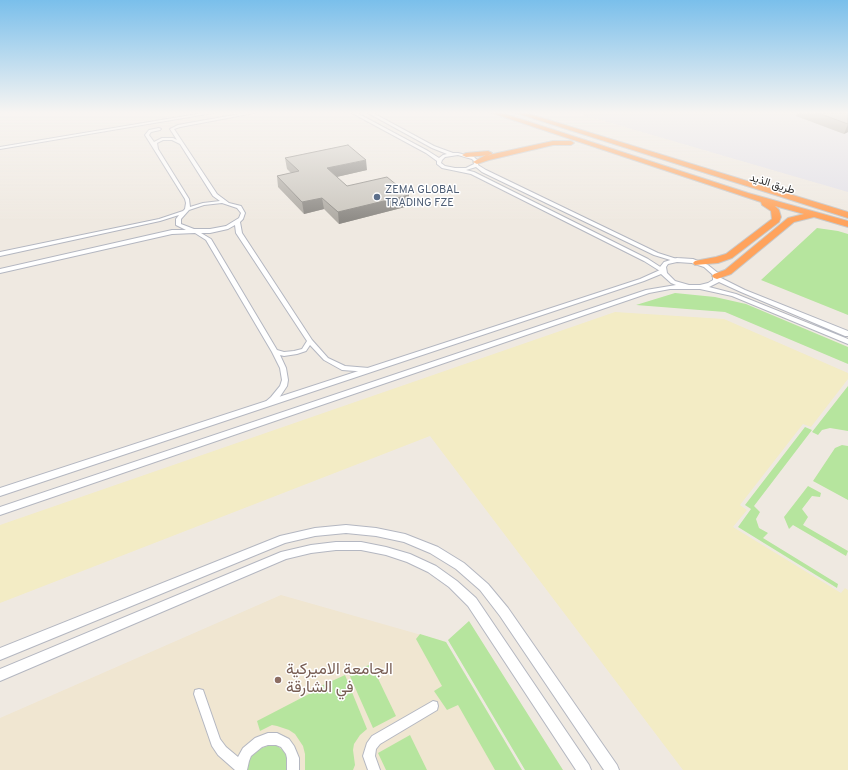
<!DOCTYPE html>
<html>
<head>
<meta charset="utf-8">
<style>
	body { margin:0 }
	canvas { display:block; background:#efe9e1 }
</style>
</head>
<body>
<canvas width="848" height="770"></canvas>
<script>
const context = document.querySelector('canvas').getContext('2d');
context.lineJoin = 'round';
function fillPath(path, color) { context.fillStyle = color; context.fill(path, 'evenodd'); }
const poly = rows => new Path2D(rows.map(r => 'M' + r).join(''));
function stroke(path, color, width, dash) { context.strokeStyle = color; context.lineWidth = width; context.lineCap = dash ? 'butt' : 'round'; context.setLineDash(dash || []); context.stroke(path); }
function write(font, color, halo, rows, align = 'center') {
  context.font = font + ' Overpass,Vazirmatn,sans-serif'; context.lineWidth = 3; context.setLineDash([]); context.textBaseline = 'middle'; context.strokeStyle = halo; context.fillStyle = color; for (const [text, x, y, turn = 0] of rows) {
    context.save(); context.translate(x, y); context.rotate((+turn || 0) * Math.PI / 180); context.textAlign = isNaN(turn) ? turn : align; if (halo) context.strokeText(text, 0, 0); context.fillText(text, 0, 0); context.restore();
  }
}
const industrial = poly([
	[577,113,848,113,848,192]
]);
const education = poly([
	[281,595,446,642,522,770,0,770,0,718]
]);
const green = poly([
	[817,228,838,231,848,234,848,315,761,280],
	[675,293,715,297,746,304,848,347,848,364,725,312,636,305],
	[848,386,848,431,830,428,822,430,818,435,812,432],
	[805,427,812,430,754,506,760,512,756,519,759,528,768,533,763,538,838,584,837,588,738,527,751,509,745,505],
	[842,445,848,446,848,500,813,481,835,448],
	[808,486,821,493,820,497,812,496,802,509,808,517,803,525,848,551,846,556,793,525,789,529,784,517],
	[469,621,563,770,525,770,448,640],
	[420,634,446,642,522,770,495,770,458,705,447,710,434,691,442,686,416,639],
	[371,664,396,716,373,728,349,674],
	[345,675,367,729,360,735,354,744,353,750,355,765,353,770,305,770,305,754,303,746,295,734,289,730,277,726,272,725,260,731,257,721,309,694,308,692],
	[410,735,427,770,386,770,378,753],
	[270,745,276,745,285,752,288,758,287,770,247,770,249,761,252,755,257,750]
]);
const sand = poly([
	[615,312,724,319,848,373,848,379,811,427,803,424,740,505,747,510,733,527,841,593,845,588,848,590,848,770,683,770,430,436,0,603,0,525]
]);
const minor = poly([
	[203,113,213,113,0,149,0,147,203,113],
	[245,113,254,113,180,127,174,129,217,194,229,203,241,206,245,213,243,219,240,222,242,233,312,340,328,358,345,366,369,368,372,370,369,372,342,370,324,360,310,345,306,351,297,354,284,356,280,355,286,368,288,380,287,386,277,401,267,406,263,404,271,397,280,386,282,380,280,368,272,352,206,240,195,233,172,234,0,273,0,269,172,230,186,230,176,225,176,219,179,215,160,221,0,256,0,252,159,219,183,211,185,209,186,203,185,199,145,135,149,130,159,128,161,129,160,130,151,132,149,135,154,142,162,138,173,138,177,140,170,129,178,125,245,113],
	[163,140,172,140,180,144,213,196,220,201,203,203,190,207,189,199,158,149,157,143,163,140],
	[222,203,237,208,241,213,239,218,226,226,210,229,194,229,181,224,181,219,189,210,204,205,222,203],
	[235,225,236,233,307,341,302,349,294,351,284,352,277,350,211,239,201,233,210,233,228,229,235,225],
	[352,113,357,113,428,151,439,158,443,155,447,154,432,148,368,113,373,113,434,146,453,153,458,153,474,157,478,161,478,165,486,170,658,253,680,260,677,262,654,255,482,172,476,167,466,170,474,172,648,259,665,270,664,271,660,271,644,261,471,174,442,168,437,164,437,161,426,153,352,113],
	[458,155,472,159,474,161,474,164,466,168,455,168,445,166,441,163,442,160,445,157,458,155],
	[199,689,203,690,220,739,226,747,238,757,243,748,255,738,268,733,277,733,289,739,294,746,299,758,299,770,287,770,287,758,286,754,281,747,276,745,268,745,262,747,251,756,249,761,247,770,235,770,218,755,212,746,194,694,195,690,199,689],
	[433,701,437,702,438,706,437,710,380,744,376,749,375,756,380,770,368,770,363,756,367,743,372,736,433,701]
]);
const tertiary = poly([
	[677,258,693,259,708,265,718,273,719,277,745,290,848,331,848,336,845,336,741,292,719,282,709,287,736,294,848,339,848,344,732,296,700,289,670,289,649,293,0,515,0,507,646,290,676,285,671,283,661,274,644,281,0,496,0,488,640,279,660,270,660,267,664,262,677,258],
	[677,262,692,263,704,267,713,275,713,280,708,283,700,285,689,285,675,281,667,273,666,267,668,264,677,262],
	[346,525,376,528,405,534,438,547,464,563,488,584,508,608,617,765,619,770,604,770,500,616,480,590,456,569,430,553,404,542,376,536,346,533,315,536,285,543,0,660,0,648,280,536,315,528,346,525],
	[336,542,361,542,386,547,410,554,436,566,457,581,476,598,589,765,591,770,576,770,468,606,449,587,428,572,407,562,386,555,361,550,336,550,311,553,286,559,0,681,0,669,281,552,311,545,336,542]
]);
const motorway = poly([
	[492,113,502,113,748,193,848,221,848,227,814,217,794,222,731,274,717,279,714,278,712,276,714,274,725,270,788,218,804,214,775,206,779,210,781,217,779,222,732,258,718,263,695,265,693,263,695,261,716,257,726,254,772,219,771,211,762,205,761,202,492,113],
	[516,113,526,113,848,212,848,218,516,113],
	[553,141,571,141,574,143,571,145,553,145,489,160,477,164,473,162,484,156,553,141],
	[488,151,492,153,491,155,466,157,462,155,466,153,488,151]
]);
const wall = poly([
	[797,113,848,113,848,132,844,134,796,116],
	[285,158,367,170,336,177,347,186,409,195,409,206,339,224,324,209,304,214,278,187,277,176,291,173,287,169]
]);
const shadedWall = poly([
	[848,124,848,132,844,134],
	[366,160,367,170,328,179,327,168],
	[409,195,409,206,339,224,338,212],
	[322,198,324,209,304,214,302,202]
]);
const building = poly([
	[818,113,848,113,848,124,818,113],
	[348,145,366,160,327,168,347,186,387,177,409,195,338,212,322,198,302,202,277,176,299,171,285,158,348,145]
]);
const markers = [
	[377,197,4,"#5c6f8a"],
	[278,680,4,"#8d6e63"]
];
const farStreetnames = [
	["طريق الذيد",772,185,17]
];
const farServicenames = [
	["ZEMA GLOBAL",385,191],
	["TRADING FZE",385,204]
];
const nearEducationnames = [
	["الجامعة الاميركية",286,671],
	["في الشارقة",286,689]
];
fillPath(industrial, '#e3e1e8');
fillPath(education, '#f0e6d1');
fillPath(green, '#b6e59e');
fillPath(sand, '#f3ecc5');
stroke(minor, '#b4b7c1', 2);
stroke(tertiary, '#b4b7c1', 2);
stroke(motorway, '#c9c9c9', 2);
fillPath(minor, '#fff');
fillPath(tertiary, '#fff');
fillPath(motorway, '#ffa35c');
fillPath(wall, '#afaba4');
fillPath(shadedWall, '#8e8b86');
fillPath(building, '#cbc7bf');
stroke(building, '#8e8b86', 1);
const sky = context.createLinearGradient(0, 0, 0, 221);
sky.addColorStop(0, '#7abfeb');
sky.addColorStop(0.51, '#f8f5f2');
sky.addColorStop(1, '#f8f5f200');
context.fillStyle = sky;
context.fillRect(0, 0, 848, 221);
for (const [x, y, r, color] of markers) { const dot = new Path2D(); dot.arc(x, y, r, 0, 2 * Math.PI); context.fillStyle = color; context.fill(dot); stroke(dot, '#fff', 1.5); }
write('11px', '#2e2e2e', '#fff', farStreetnames);
write('11px', '#4e5e75', '#fff', farServicenames, 'left');
write('16px', '#785e54', '#fff', nearEducationnames, 'left');
</script>
</body>
</html>
